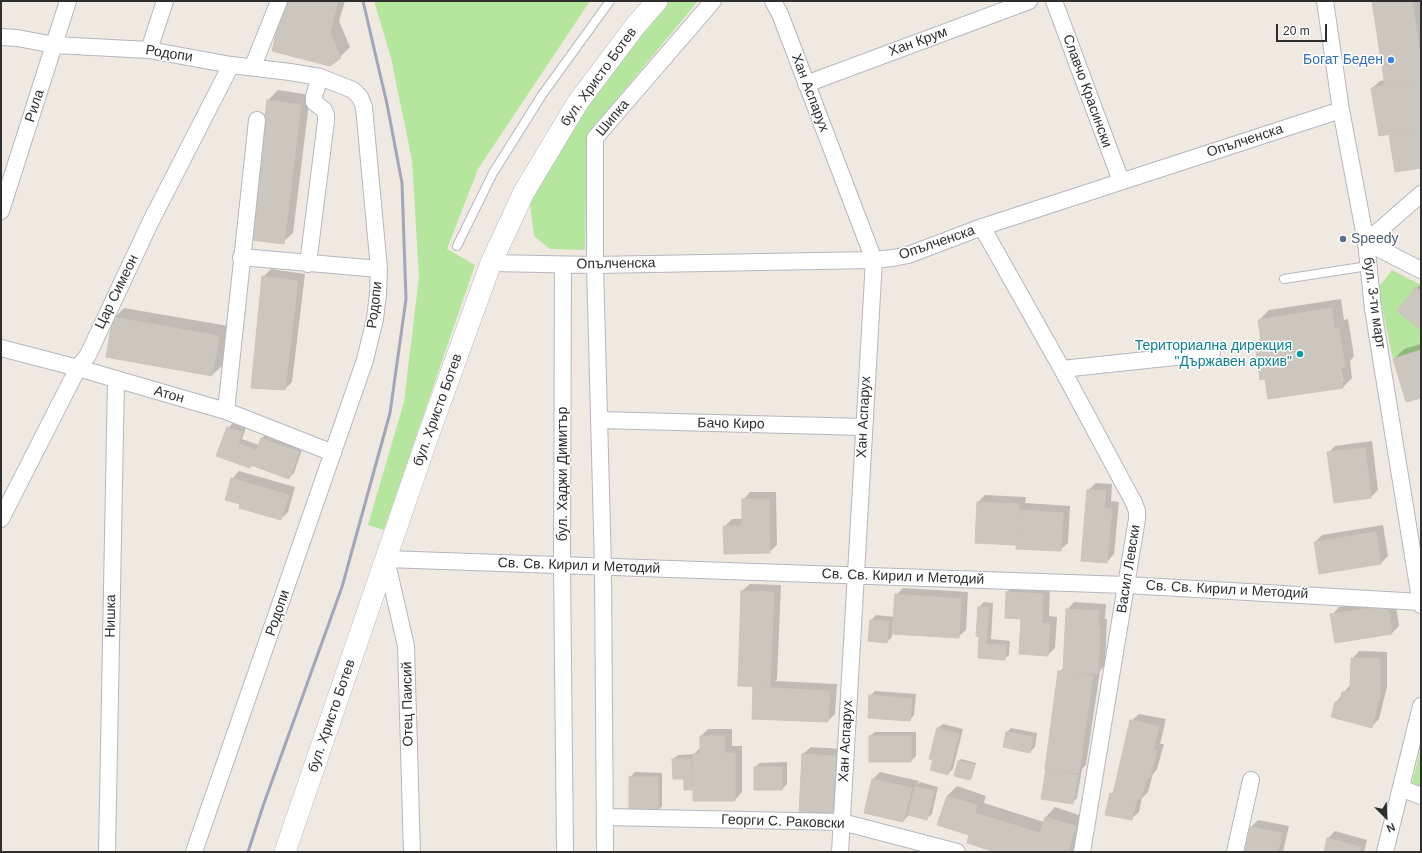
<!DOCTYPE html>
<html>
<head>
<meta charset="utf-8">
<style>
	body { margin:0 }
	#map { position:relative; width:1422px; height:853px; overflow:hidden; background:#efe9e1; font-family:Helvetica,sans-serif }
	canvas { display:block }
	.frame { position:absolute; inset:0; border:2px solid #2e2e2e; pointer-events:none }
	.north { position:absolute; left:1366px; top:797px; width:40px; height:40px; -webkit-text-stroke:3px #fff; paint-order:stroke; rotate:156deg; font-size:11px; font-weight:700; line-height:16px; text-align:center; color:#2e2e2e }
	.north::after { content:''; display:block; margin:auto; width:14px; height:18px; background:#2e2e2e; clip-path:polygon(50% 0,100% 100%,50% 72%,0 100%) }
	.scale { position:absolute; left:1276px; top:24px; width:51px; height:18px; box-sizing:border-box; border:2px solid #2e2e2e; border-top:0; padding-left:5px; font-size:12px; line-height:14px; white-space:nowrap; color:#2e2e2e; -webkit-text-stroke:3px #fff; paint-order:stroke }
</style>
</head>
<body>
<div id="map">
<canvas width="1422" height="853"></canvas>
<div class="frame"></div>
<div class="north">N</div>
<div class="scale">20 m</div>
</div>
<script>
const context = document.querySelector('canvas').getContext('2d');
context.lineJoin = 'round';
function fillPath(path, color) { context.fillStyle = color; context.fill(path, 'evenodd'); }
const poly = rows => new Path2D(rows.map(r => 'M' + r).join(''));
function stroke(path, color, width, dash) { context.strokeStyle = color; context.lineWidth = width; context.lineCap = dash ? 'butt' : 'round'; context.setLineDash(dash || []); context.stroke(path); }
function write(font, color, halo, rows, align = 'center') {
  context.font = font + ' Helvetica,sans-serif'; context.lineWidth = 3; context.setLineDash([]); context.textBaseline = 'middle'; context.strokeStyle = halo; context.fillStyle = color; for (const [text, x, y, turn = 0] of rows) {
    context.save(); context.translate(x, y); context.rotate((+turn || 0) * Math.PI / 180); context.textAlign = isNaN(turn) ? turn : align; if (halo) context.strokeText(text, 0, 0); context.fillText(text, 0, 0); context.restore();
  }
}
const green = poly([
	[374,1,590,1,478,169,447,249,475,265,384,530,368,525,404,402,419,277,412,160,391,58],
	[664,1,698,1,587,135,585,250,550,249,534,236,530,203,582,107],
	[1392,270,1421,285,1421,350,1393,359,1378,288],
	[1421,747,1421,787,1412,783]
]);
const shadow = poly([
	[285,1,345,1,339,21,350,47,340,57],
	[1373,1,1421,1,1421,167,1396,171,1390,134,1372,88,1380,81,1385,80],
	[278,90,310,95,293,233,283,242,252,239,268,100],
	[271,269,305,274,292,382,285,389,252,387,263,277],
	[1421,284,1421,329,1417,288],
	[1341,299,1344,320,1348,319,1354,356,1350,361,1352,378,1342,388,1266,378,1257,342,1261,338,1259,320,1269,310],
	[1338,363,1340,363,1343,381,1341,381],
	[124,308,228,326,222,366,212,375,114,318],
	[1421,344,1421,397,1394,359,1404,349],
	[233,423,246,428,242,439,259,445,261,439,266,434,303,447,294,473,289,478,252,465,249,467,228,428],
	[1372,441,1378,490,1371,497,1335,502,1328,453,1335,446],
	[239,471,295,487,288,512,281,519,241,503,232,479],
	[1096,483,1112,484,1111,501,1119,502,1114,554,1107,562,1088,490],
	[750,492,776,492,777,545,769,552,724,527,732,519,743,519,743,500],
	[985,495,1026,497,1025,503,1070,506,1068,543,1060,550,1018,544,976,542,978,502],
	[1383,525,1388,556,1381,563,1320,573,1315,542,1322,535],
	[750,584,781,585,777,679,775,681,837,684,835,714,828,721,753,718,754,686,742,591],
	[1015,585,1050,587,1049,616,1057,617,1055,648,1048,655,1022,618,1007,592],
	[903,588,968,592,966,630,958,637,892,633,892,637,887,642,871,620,876,615,894,617,896,595],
	[1395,599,1399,626,1391,634,1332,615,1339,607],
	[984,602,993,603,991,639,1010,641,1009,655,1004,659,979,658,980,636,977,635,979,607],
	[1074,602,1106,604,1105,619,1107,619,1105,665,1100,671,1086,765,1082,769,1077,798,1072,803,1047,770,1059,672,1064,667,1067,610],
	[1359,651,1387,652,1387,687,1379,719,1371,727,1336,702,1350,685,1352,659],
	[875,691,916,694,914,715,910,720,870,696],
	[1139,714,1166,719,1160,744,1164,744,1157,769,1153,774,1148,792,1142,798,1139,812,1131,819,1111,794,1115,790,1131,721],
	[943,724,963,729,953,769,948,774,938,728],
	[1011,728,1037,733,1035,747,1030,752,1007,732],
	[708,729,732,729,732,746,742,746,742,792,735,800,694,787,691,789,673,759,678,755,694,754,701,747,701,736],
	[875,732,916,732,916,756,911,761,870,736],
	[811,747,843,749,839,806,831,814,803,754],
	[961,759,976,763,972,777,970,779,959,761],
	[787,762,787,784,782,789,755,767,760,763],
	[635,772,662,773,662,806,657,811,630,777],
	[880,772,919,781,917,785,920,782,938,787,932,814,927,818,910,814,903,821,865,812,873,779],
	[957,786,986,796,984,803,1044,822,1046,817,1055,807,1085,817,1075,849,1073,852,998,852,970,834,947,796],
	[1258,820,1289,826,1283,852,1246,852,1251,827],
	[1335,831,1367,840,1364,852,1325,852,1328,838]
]);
const building = poly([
	[284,1,338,1,330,32,341,58,330,66,272,51,284,1],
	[1372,1,1412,1,1421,60,1421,79,1385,86,1372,1],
	[1421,79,1421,129,1379,136,1371,88,1421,79],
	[267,100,301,105,284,244,251,240,267,100],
	[1421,129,1421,168,1395,172,1389,135,1421,129],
	[262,276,298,281,285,390,251,388,262,276],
	[1416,287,1421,291,1421,330,1397,311,1416,287],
	[1332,308,1334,329,1339,328,1345,367,1340,368,1343,388,1268,399,1265,379,1260,380,1255,342,1261,341,1258,320,1332,308],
	[113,317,219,336,212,376,106,357,113,317],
	[1421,350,1421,398,1406,402,1393,359,1421,350],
	[227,427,242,432,238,444,256,450,250,468,216,456,227,427],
	[261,438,299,452,289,479,251,465,261,438],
	[1365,448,1371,498,1334,503,1327,452,1365,448],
	[231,478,289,495,281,520,239,508,240,504,225,500,231,478],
	[1087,490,1106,491,1104,508,1112,509,1107,563,1081,561,1087,490],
	[742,499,769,499,770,553,724,554,723,526,742,526,742,499],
	[977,502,1019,504,1016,545,975,543,977,502],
	[1018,510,1063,513,1061,551,1016,549,1018,510],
	[1376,532,1381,564,1319,574,1314,542,1376,532],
	[741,591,774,592,770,687,738,686,741,591],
	[1006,592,1043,594,1042,623,1050,624,1048,656,1019,654,1021,619,1005,618,1006,592],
	[895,594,961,599,959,638,892,634,895,594],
	[1388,606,1392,634,1335,643,1330,614,1388,606],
	[978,607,989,607,986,644,1006,645,1005,660,978,658,979,637,976,636,978,607],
	[1066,609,1099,611,1098,626,1100,626,1098,674,1063,672,1066,609],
	[870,620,889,621,887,643,868,641,870,620],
	[1351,658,1380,659,1380,695,1372,728,1331,717,1335,702,1340,702,1342,692,1350,691,1351,658],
	[1058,671,1093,676,1079,773,1045,769,1058,671],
	[753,687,830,691,828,722,752,719,753,687],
	[869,695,912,699,910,721,868,718,869,695],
	[1130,720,1159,726,1153,751,1157,751,1150,778,1147,777,1141,800,1137,799,1132,820,1105,815,1110,793,1113,794,1130,720],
	[937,728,959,734,948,775,930,770,933,760,929,759,937,728],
	[1006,732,1033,737,1030,753,1003,747,1006,732],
	[700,736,725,736,725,753,735,753,735,801,693,801,693,754,700,754,700,736],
	[869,736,911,736,911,762,869,762,869,736],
	[802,754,836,756,832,815,799,813,802,754],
	[672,759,691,759,692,790,684,790,684,779,673,779,672,759],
	[958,761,975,765,970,780,954,776,958,761],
	[754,767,782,767,782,790,754,790,754,767],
	[1046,769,1078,775,1073,804,1041,799,1046,769],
	[629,777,658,777,658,812,629,812,629,777],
	[872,779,912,788,903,822,864,813,872,779],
	[915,787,934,791,927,820,908,815,915,787],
	[947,796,977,805,975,813,1040,833,1045,817,1076,826,1068,852,995,852,967,843,969,835,937,825,947,796],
	[1250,827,1282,833,1278,852,1245,852,1250,827],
	[1327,838,1361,847,1359,852,1324,852,1327,838]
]);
const service = poly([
	[457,246,493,173,542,95,610,1],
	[1284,279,1368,266]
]);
const minor = poly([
	[773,1,780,14,874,260,840,852],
	[1054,1,1121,181],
	[1325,1,1341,110,1366,242,1373,309,1421,605],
	[1,37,17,38,55,45,149,50,231,65,290,72,320,77,353,90,360,97,364,107,379,269,378,294,375,319,365,360,194,852],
	[149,50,165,1],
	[253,66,279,1],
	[806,84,1029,1],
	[1421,194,1366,242,1421,270],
	[1,211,68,1],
	[982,227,1062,369,1134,503,1137,511,1137,519,1082,852],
	[241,257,379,269],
	[491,263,595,265,874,260,893,258,908,255,982,227,1341,110],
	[308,264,326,121,326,115,324,110,314,102,314,96,320,77],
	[563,265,562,566,565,852],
	[1,348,78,368,226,411,333,453],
	[1062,369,1212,353],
	[226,411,257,120],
	[599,420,864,427],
	[1,519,78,368,88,355,150,223,231,65],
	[1401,788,1421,796],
	[605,817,842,822,957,852],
	[107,852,116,380],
	[412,852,406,646,386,559,1126,585,1421,602],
	[605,852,603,567,595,265,595,138,713,1],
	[1235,852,1251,780],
	[1385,852,1421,706]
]);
const tertiary = poly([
	[285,852,428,436,491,263,524,192,578,102,636,25,657,1]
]);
const rail = poly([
	[248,852,263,806,342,587,390,413,406,299,402,183,387,104,363,1]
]);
const markers = [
	[1391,60,4,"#3f7fe0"],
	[1343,239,4,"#5c6f8a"],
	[1300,354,4,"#0f9aa8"]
];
const streetNames = [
	["Хан Крум",918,42,-20],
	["Родопи",169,54,9],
	["бул. Христо Ботев",599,77,-54],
	["Славчо Красински",1087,91,70],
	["Хан Аспарух",810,93,69],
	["Рила",35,106,-72],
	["Шипка",613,118,-50],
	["Опълченска",1245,141,-18],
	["Опълченска",937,243,-19],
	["Опълченска",616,264,-1],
	["Цар Симеон",117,292,-64],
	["бул. 3-ти март",1374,303,82],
	["Родопи",375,305,-83],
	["Атон",169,395,16],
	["бул. Христо Ботев",438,410,-70],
	["Хан Аспарух",864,417,-87],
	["Бачо Киро",731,424,1],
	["бул. Хаджи Димитър",563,474,-90],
	["Св. Св. Кирил и Методий",579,566,2],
	["Васил Левски",1129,569,-81],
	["Св. Св. Кирил и Методий",903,577,2],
	["Св. Св. Кирил и Методий",1227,590,3],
	["Родопи",278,613,-71],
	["Нишка",111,616,-89],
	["Отец Паисий",408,704,-91],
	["бул. Христо Ботев",332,716,-71],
	["Хан Аспарух",846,741,-87],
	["Георги С. Раковски",783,822,2]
];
const shopNames = [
	["Богат Беден",1383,60]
];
const serviceNames = [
	["Speedy",1351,239]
];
const cultureNames = [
	["Териториална дирекция",1292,346],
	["\"Държавен архив\"",1292,362]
];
fillPath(green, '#b6e59e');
fillPath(shadow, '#0003');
fillPath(building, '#cbc7bf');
stroke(building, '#cbc5ba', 1);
stroke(service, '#b4b7c1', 10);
stroke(minor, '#b4b7c1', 18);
stroke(tertiary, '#b4b7c1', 22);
stroke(service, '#fff', 8);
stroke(minor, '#fff', 16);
stroke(tertiary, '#fff', 21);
stroke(rail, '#a3a6b8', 3);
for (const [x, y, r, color] of markers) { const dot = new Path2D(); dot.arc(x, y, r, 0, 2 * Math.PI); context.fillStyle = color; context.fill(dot); stroke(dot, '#fff', 1.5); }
write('14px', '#2e2e2e', '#fff', streetNames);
write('14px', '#366cbe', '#fff', shopNames, 'right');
write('14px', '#4e5e75', '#fff', serviceNames, 'left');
write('14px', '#0d838f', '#fff', cultureNames, 'right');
</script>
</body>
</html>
